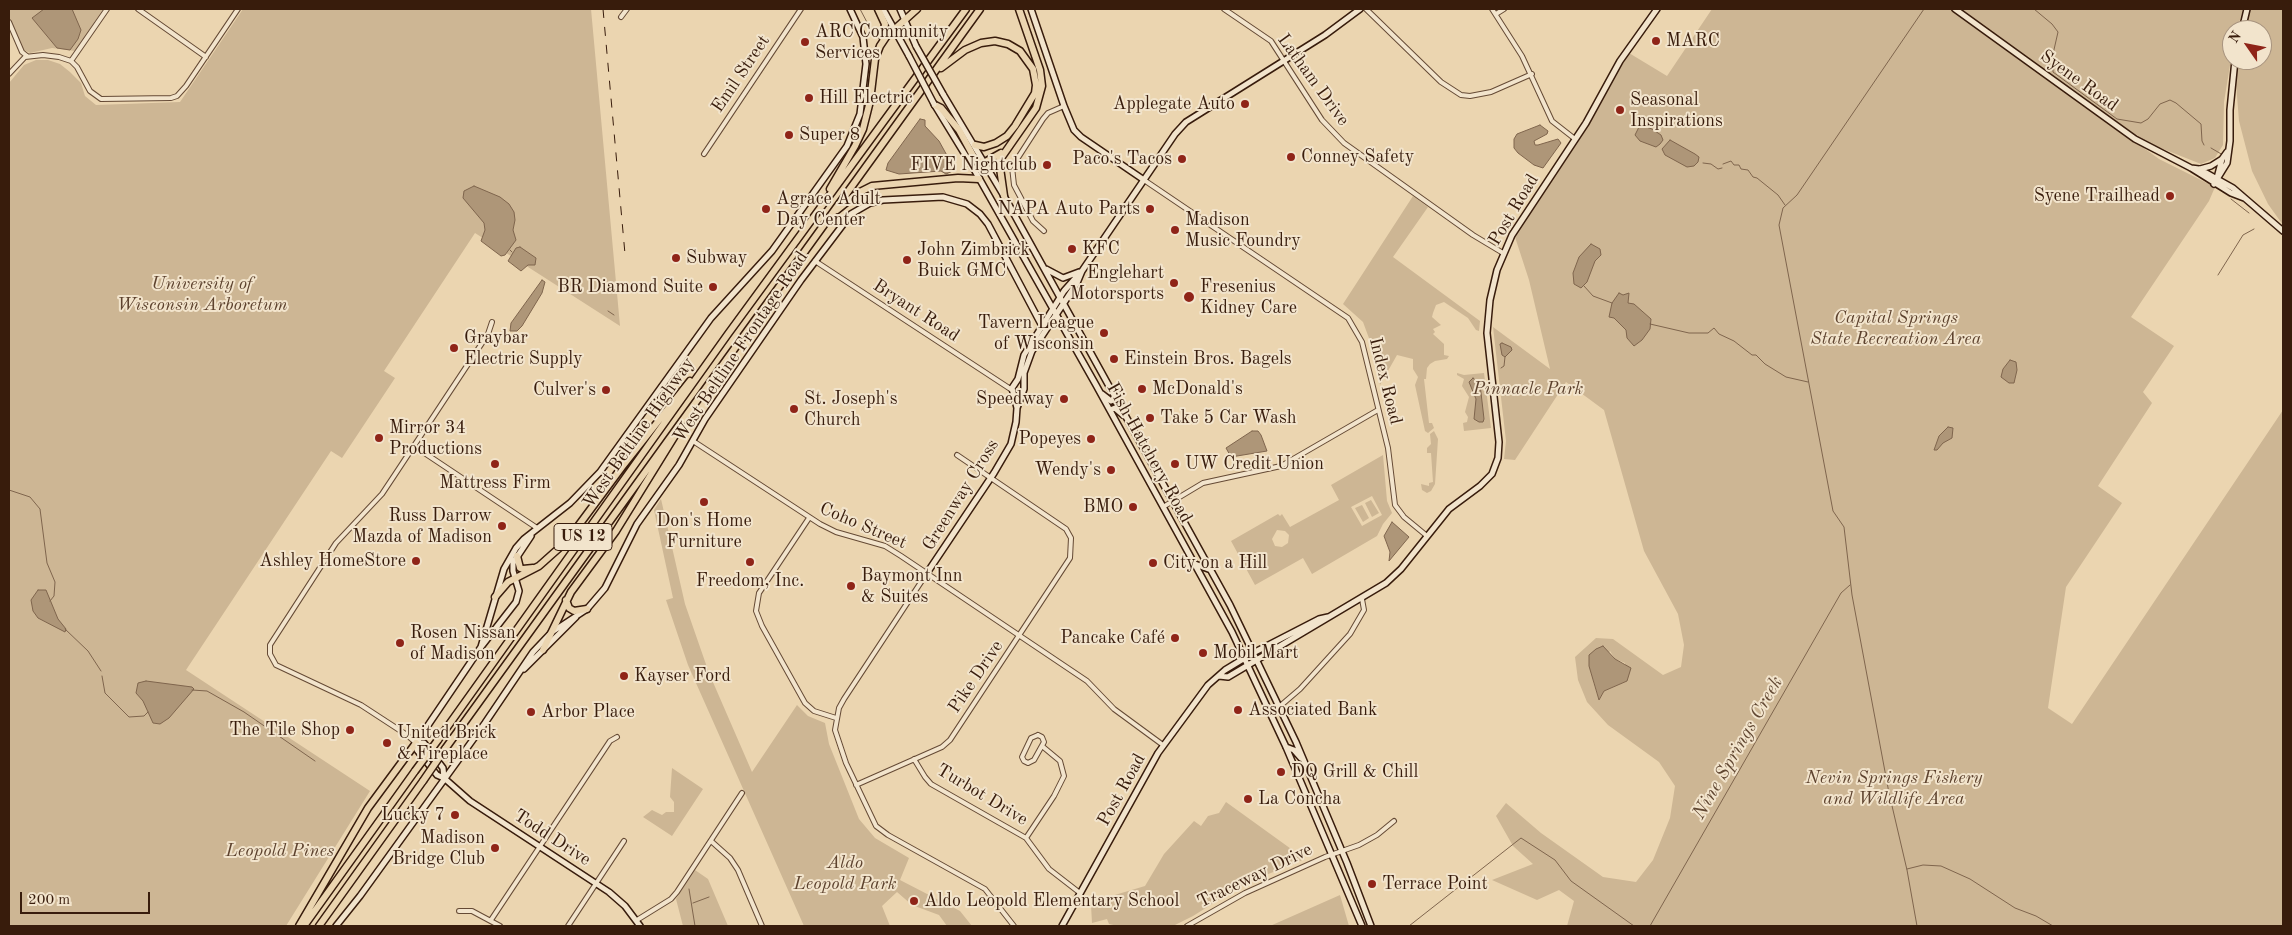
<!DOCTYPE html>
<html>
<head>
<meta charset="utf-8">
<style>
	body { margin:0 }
	#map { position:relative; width:2292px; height:935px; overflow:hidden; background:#ebd5b0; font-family:"Old Standard TT",serif }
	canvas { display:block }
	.frame { position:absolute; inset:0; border:10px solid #381c0c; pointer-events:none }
	.north { position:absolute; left:2222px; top:20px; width:50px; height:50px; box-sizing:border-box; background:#f2e4cc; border:1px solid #a8947f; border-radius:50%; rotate:303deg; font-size:14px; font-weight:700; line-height:20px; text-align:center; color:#381c0c }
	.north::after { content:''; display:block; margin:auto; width:18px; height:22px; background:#8f2418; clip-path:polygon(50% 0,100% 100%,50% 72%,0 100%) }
	.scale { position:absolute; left:20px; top:892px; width:130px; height:22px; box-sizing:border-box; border:2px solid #381c0c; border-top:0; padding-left:6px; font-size:15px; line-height:18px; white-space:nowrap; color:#381c0c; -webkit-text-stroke:4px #f2e4cc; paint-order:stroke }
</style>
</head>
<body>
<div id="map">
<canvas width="2292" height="935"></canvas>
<div class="frame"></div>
<div class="north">N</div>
<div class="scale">200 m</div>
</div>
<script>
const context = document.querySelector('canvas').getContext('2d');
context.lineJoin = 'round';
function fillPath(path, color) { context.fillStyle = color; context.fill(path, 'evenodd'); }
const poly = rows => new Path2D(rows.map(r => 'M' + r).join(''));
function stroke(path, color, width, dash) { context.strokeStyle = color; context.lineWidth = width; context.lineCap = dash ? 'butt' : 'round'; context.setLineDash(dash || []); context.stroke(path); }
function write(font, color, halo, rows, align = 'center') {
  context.font = font + ' "Old Standard TT",serif'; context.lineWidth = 4; context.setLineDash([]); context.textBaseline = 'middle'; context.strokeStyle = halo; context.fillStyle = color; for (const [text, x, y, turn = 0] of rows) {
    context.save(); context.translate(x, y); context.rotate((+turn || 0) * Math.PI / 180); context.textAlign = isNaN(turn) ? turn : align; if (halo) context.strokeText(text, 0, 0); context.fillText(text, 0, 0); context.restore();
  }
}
const green = poly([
	[9,9,103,9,75,51,52,48,30,53,22,49,9,17],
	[243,9,591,9,620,326,475,233,384,371,395,378,342,458,331,451,186,670,370,791,286,926,9,926,9,83,24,65,36,60,48,60,60,64,70,72,81,83,85,96,96,105,180,102],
	[1712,9,1952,9,2159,159,2215,187,2209,201,2131,317,2174,346,2143,392,2152,403,2098,486,2122,503,2066,587,2048,708,2072,724,2283,410,2283,926,1567,926,1574,901,1559,890,1537,900,1492,880,1533,864,1513,846,1496,816,1506,803,1541,833,1603,877,1636,882,1653,860,1670,818,1675,786,1659,762,1608,725,1587,702,1578,680,1575,657,1596,638,1613,639,1663,675,1681,667,1684,645,1678,614,1644,551,1604,410,1566,382,1515,460,1504,459,1506,441,1493,327,1550,369,1529,280,1515,237,1590,123,1629,53,1667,76],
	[1610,651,1615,659,1625,663,1627,681,1604,691,1599,700,1593,681],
	[1959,9,2243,9,2237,30,2232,30,2232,53,2224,102,2223,145,2218,153,2215,158,2201,164,2143,141],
	[2249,9,2283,9,2283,225,2268,204,2252,171,2239,121,2236,83,2238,60,2262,60,2262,30,2244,30],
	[1413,196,1428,207,1393,257,1480,321,1479,331,1476,330,1468,318,1444,302,1436,305,1433,313,1432,317,1441,325,1433,329,1435,332,1433,334,1444,344,1444,355,1449,356,1447,359,1435,361,1430,364,1427,368,1426,379,1424,379,1429,423,1432,423,1434,428,1428,433,1425,431,1415,385,1418,377,1413,369,1413,359,1397,355,1380,385,1373,349,1363,322,1343,304],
	[1457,373,1464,375,1484,373,1491,428,1464,431,1463,423,1467,422,1468,417,1465,412,1469,397,1462,386,1464,379,1457,375],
	[1434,431,1438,439,1435,484,1431,491,1427,493,1422,490,1421,484,1429,486,1429,483,1433,482,1431,453,1427,453,1427,448,1431,444,1430,434],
	[1383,455,1387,501,1392,513,1383,524,1377,536,1312,574,1303,558,1255,585,1231,541,1278,514,1280,516,1282,514,1290,527,1339,500,1331,485],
	[1372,496,1382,515,1362,526,1351,507],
	[1277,530,1285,531,1289,535,1288,543,1282,547,1275,546,1272,539],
	[661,499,685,604,709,673,752,772,797,705,808,716,825,723,829,744,859,819,875,838,909,858,900,880,960,911,972,926,947,926,939,915,912,905,897,892,882,906,890,926,804,926,688,665,666,600,673,598,654,510],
	[1371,500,1379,513,1372,517,1365,503],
	[1362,505,1369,518,1363,522,1355,508],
	[672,768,703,789,672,836,643,817,652,810,662,815,666,812,674,812,674,802,670,797],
	[1226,802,1305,859,1244,884,1193,916,1173,926,1118,926,1109,924,1107,919,1092,923,1091,905,1098,900,1145,886,1164,854,1194,821,1201,826,1208,816,1219,813],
	[695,870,708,879,728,926,683,926,676,899],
	[1340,895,1349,926,1270,926]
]);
const water = poly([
	[44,9,72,9,81,30,78,39,70,50,57,48,32,18,44,9],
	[920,119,925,120,925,126,939,141,955,170,946,174,941,171,899,174,886,170,888,163,920,119],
	[1540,125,1548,131,1547,134,1534,141,1535,145,1538,145,1558,139,1561,143,1543,168,1534,165,1518,153,1514,148,1514,139,1517,134,1540,125],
	[1640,125,1652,129,1661,135,1663,140,1660,144,1656,147,1640,141,1635,135,1640,125],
	[1670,140,1695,154,1699,157,1698,162,1694,166,1687,167,1665,155,1662,149,1670,140],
	[474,186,500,197,509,204,514,212,515,220,513,230,516,240,505,255,501,256,481,241,485,230,484,223,463,198,464,191,474,186],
	[1591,244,1600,249,1601,255,1595,261,1587,282,1581,288,1574,284,1573,273,1579,257,1591,244],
	[520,247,536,258,535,265,528,265,521,271,508,261,516,248,520,247],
	[542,280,545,282,542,293,522,326,517,331,510,331,511,323,542,280],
	[1619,293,1623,295,1629,293,1628,303,1634,304,1651,319,1650,329,1642,340,1634,346,1627,338,1626,330,1614,318,1609,317,1612,303,1619,293],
	[1502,343,1511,347,1512,350,1505,357,1502,355,1500,344,1502,343],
	[2010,360,2016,362,2017,370,2014,383,2009,383,2001,377,2003,369,2010,360],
	[1473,378,1480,384,1484,419,1483,422,1479,422,1474,419,1476,399,1469,382,1473,378],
	[1948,427,1953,428,1952,438,1943,443,1937,450,1934,450,1939,436,1948,427],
	[1252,431,1258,431,1261,435,1267,451,1231,457,1226,448,1252,431],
	[1392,522,1409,537,1389,561,1390,552,1384,536,1392,522],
	[38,590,46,590,58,619,66,629,65,632,38,618,33,611,31,600,38,590],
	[1603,646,1615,659,1631,668,1627,681,1604,691,1599,700,1589,666,1589,655,1596,649,1603,646],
	[146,681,192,687,194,689,169,718,160,724,153,723,143,701,136,693,138,683,146,681]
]);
const stream = poly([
	[860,9,869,26],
	[2034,9,2052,24,2058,32,2053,54,2053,72,2117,119,2141,123,2148,119,2160,104,2170,100,2176,103,2201,124,2202,141,2204,145],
	[2211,148,2223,155],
	[1703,163,1711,164,1718,169,1722,168],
	[1723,164,1731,161,1734,165,1739,165,1741,169,1748,170,1753,177,1757,178,1778,195,1785,205],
	[2231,199,2249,213],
	[510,250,512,252],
	[2218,275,2243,235,2254,229],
	[1584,286,1593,296,1612,303],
	[608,311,614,315],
	[1650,324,1689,333,1708,333,1714,328,1719,334,1734,341,1752,355,1756,355,1765,364,1786,377,1808,382],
	[1501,368,1504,366,1505,357],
	[9,490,30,497,40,509,47,563,55,582,54,596,50,601],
	[65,629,88,651,101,671],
	[102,676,105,693,129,717,144,716,148,712],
	[192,690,207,691,244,712,315,761],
	[1907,869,1923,865,1941,866,1970,879,2015,908,2036,916,2053,926],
	[689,889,695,926],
	[693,903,709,897],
	[1409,926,1521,838,1555,860,1571,881,1634,926],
	[1650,926,1841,593,1850,585],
	[1917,926,1907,870,1889,793,1852,595,1844,527,1833,511,1779,225,1783,208,1797,195,1924,9]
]);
const street = poly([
	[138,9,206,57],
	[1224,9,1271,41,1322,120,1344,143,1473,235,1503,253],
	[1366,9,1441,82,1461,95,1470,96,1491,92,1532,74],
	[1492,9,1522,56,1552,121,1575,139],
	[1496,14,1504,9],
	[621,17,627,9],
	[9,22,22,52,27,56],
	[71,61,107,9],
	[9,74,25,57,43,55,59,57,71,61,77,67,90,91,101,99,171,98,177,96,186,86,238,9],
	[704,154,801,9],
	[1144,180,1348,318,1362,342,1388,448,1395,505,1404,517,1427,536],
	[1044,231,1033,221,1014,185,1012,167,1043,119,1048,113,1064,106],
	[815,261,1012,390],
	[693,441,820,524,836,532,885,546,901,556,1087,681,1114,709,1163,745],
	[414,446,537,528],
	[1163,507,1203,483,1281,466,1378,410],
	[809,518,759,593,756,611,762,626,805,703,814,711,836,718],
	[927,573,844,699,839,708,835,730,846,763,876,826,888,835,985,889,1014,926],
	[1279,707,1300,689,1350,634,1364,610,1362,599],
	[1038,735,1042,737,1044,742,1034,760,1028,763,1024,761,1022,757,1031,738,1038,735],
	[416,743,407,735,361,705,276,665,270,654,270,645,336,543,382,494,394,476,488,334,492,322],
	[914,759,925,777,931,784,1026,838,1049,869,1080,893],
	[856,785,942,747,950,740,1070,558,1071,538,1066,529,957,455],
	[1026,838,1054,796,1064,776,1060,761,1042,746],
	[711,841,730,858,738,870,762,926],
	[459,911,472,911,500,926],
	[491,920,610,741,617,737],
	[637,920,671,899,677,892,742,793],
	[568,926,624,841],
	[1187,926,1245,893,1325,857,1359,845,1377,835,1394,821]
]);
const secondary = poly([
	[883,9,909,56],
	[900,9,916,46],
	[1031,9,1064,106,1074,130,1081,137,1144,180],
	[1955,9,2135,139,2191,168,2231,193,2244,198],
	[2242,30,2247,9],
	[943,94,1004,196,1230,605,1296,742,1347,863,1371,926],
	[934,104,975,171,1096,385,1232,632,1286,747,1362,926],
	[2191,168,2199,169,2233,188,2283,231],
	[2200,169,2211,166,2222,159],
	[2217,178,2222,159,2227,152],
	[2214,184,2227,163,2230,141,2230,110,2235,60],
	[1046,269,1063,278,1079,272],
	[1102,394,1111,401,1116,399],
	[1017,408,1012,388,1018,379,1024,355,1064,291,1080,273],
	[1110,410,1115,408,1123,415],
	[1195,564,1211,570],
	[927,573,994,473,1011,444,1016,422,1017,408,1024,389,1024,373,1032,351,1077,283,1082,271,1175,134,1186,122,1325,35,1360,9],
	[481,647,504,569,516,548,524,539,570,503,600,472,711,318,772,251,847,146,860,114,866,64,863,37,850,9],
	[524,669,576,617],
	[1219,676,1228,677,1386,583,1401,569,1449,509,1480,486,1492,474,1498,458,1499,442,1487,333,1490,300,1497,270,1512,235,1586,123,1620,61,1657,9],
	[416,743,417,750,437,775,444,778,470,801,609,892,625,906,640,926],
	[416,743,481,647,516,602,519,591,513,571,513,563,531,536],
	[416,743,424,743,443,768,444,778],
	[1286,747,1294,750,1301,758],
	[336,926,360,896,485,723,533,652,552,632,587,609,605,588,637,524,679,465,705,419,801,280,851,214,870,203,883,200,943,197,967,204,980,214,988,224,1042,326],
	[1062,926,1158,753,1208,685,1225,670,1253,653,1319,619,1328,617]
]);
const highway = poly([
	[878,9,885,24,883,38],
	[941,68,965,50,981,43,995,41,1008,44,1020,51,1033,69,1036,85,1035,93,1015,126,1007,136,996,143,984,147,975,145],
	[935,105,941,108,959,130,976,161,985,162,1001,153],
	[830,189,855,146,863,129,870,101,875,59,880,46,886,37,917,9],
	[1004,196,999,161,1036,108,1042,86,1040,70,1019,9],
	[837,210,858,193,872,186,958,178,979,179],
	[517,556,520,568,523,569,533,568],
	[495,597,508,582,539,566,567,541,622,467,690,381],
	[566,600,569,608,574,611,587,609],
	[543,650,571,592,616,531,676,434],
	[438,740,728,334,966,9],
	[445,749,980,9],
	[299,926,368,808,416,743],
	[304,926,415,771],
	[319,926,423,781]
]);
const rail = poly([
	[603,9,625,254]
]);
const secondaryBridge = poly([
	[916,46,943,94],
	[909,56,934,104]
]);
const highwayBridge = poly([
	[415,771,438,740],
	[423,781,445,749]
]);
const markers = [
	[1656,41,5,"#8f2418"],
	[805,42,5,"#8f2418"],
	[809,98,5,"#8f2418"],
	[1245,104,5,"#8f2418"],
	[1620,110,5,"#8f2418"],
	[789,135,5,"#8f2418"],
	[1291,157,5,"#8f2418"],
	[1182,159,5,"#8f2418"],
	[1047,165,5,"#8f2418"],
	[2170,196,5,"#8f2418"],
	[766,209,5,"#8f2418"],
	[1150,209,5,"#8f2418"],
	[1175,230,5,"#8f2418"],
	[1072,249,5,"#8f2418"],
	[676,258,5,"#8f2418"],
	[907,260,5,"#8f2418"],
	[1174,283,5,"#8f2418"],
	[713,287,5,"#8f2418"],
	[1189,297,6,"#8f2418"],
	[1104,333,5,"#8f2418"],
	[454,348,5,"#8f2418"],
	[1114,359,5,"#8f2418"],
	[1142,389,5,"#8f2418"],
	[606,390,5,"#8f2418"],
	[1064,399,5,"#8f2418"],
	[794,409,5,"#8f2418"],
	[1150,418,5,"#8f2418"],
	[379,438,5,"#8f2418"],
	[1091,439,5,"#8f2418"],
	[495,464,5,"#8f2418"],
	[1175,464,5,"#8f2418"],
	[1111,470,5,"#8f2418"],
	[704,502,5,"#8f2418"],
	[1133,507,5,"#8f2418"],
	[502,526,5,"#8f2418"],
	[416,561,5,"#8f2418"],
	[750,562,5,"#8f2418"],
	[1153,563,5,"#8f2418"],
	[851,586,5,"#8f2418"],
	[1175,638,5,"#8f2418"],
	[400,643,5,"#8f2418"],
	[1203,653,5,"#8f2418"],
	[624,676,5,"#8f2418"],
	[1238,710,5,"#8f2418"],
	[531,712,5,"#8f2418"],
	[350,730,5,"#8f2418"],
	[387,743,5,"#8f2418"],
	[1281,772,5,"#8f2418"],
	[1248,799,5,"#8f2418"],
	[455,815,5,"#8f2418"],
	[495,848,5,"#8f2418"],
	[1372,884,5,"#8f2418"],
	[914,901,5,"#8f2418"]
];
const shields = [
	[583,537,58]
];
const shieldNames = [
	["US 12",583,537]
];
const poiNames = [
	["ARC Community",815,32],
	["Services",815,53],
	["MARC",1666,41],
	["Hill Electric",819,98],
	["Seasonal",1630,100],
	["Inspirations",1630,121],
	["Applegate Auto",1235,104,"right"],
	["Super 8",799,135],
	["Conney Safety",1301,157],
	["Paco's Tacos",1172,159,"right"],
	["FIVE Nightclub",1037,165,"right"],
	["Syene Trailhead",2160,196,"right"],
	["Agrace Adult",776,199],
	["Day Center",776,220],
	["NAPA Auto Parts",1140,209,"right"],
	["Madison",1185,220],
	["Music Foundry",1185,241],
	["KFC",1082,249],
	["John Zimbrick",917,250],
	["Buick GMC",917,271],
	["Subway",686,258],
	["Englehart",1164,273,"right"],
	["Motorsports",1164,294,"right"],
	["BR Diamond Suite",703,287,"right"],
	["Fresenius",1200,287],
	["Kidney Care",1200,308],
	["Tavern League",1094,323,"right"],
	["of Wisconsin",1094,344,"right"],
	["Graybar",464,338],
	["Electric Supply",464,359],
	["Einstein Bros. Bagels",1124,359],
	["McDonald's",1152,389],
	["Culver's",596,390,"right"],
	["St. Joseph's",804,399],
	["Church",804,420],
	["Speedway",1054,399,"right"],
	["Take 5 Car Wash",1160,418],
	["Mirror 34",389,428],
	["Productions",389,449],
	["Popeyes",1081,439,"right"],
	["UW Credit Union",1185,464],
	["Wendy's",1101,470,"right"],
	["Mattress Firm",495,483,"center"],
	["BMO",1123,507,"right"],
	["Russ Darrow",492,516,"right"],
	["Mazda of Madison",492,537,"right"],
	["Don's Home",704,521,"center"],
	["Furniture",704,542,"center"],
	["Ashley HomeStore",406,561,"right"],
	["City on a Hill",1163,563],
	["Baymont Inn",861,576],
	["& Suites",861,597],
	["Freedom, Inc.",750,581,"center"],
	["Rosen Nissan",410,633],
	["of Madison",410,654],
	["Pancake Café",1165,638,"right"],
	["Mobil Mart",1213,653],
	["Kayser Ford",634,676],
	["Associated Bank",1248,710],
	["Arbor Place",541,712],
	["The Tile Shop",340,730,"right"],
	["United Brick",397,733],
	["& Fireplace",397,754],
	["DQ Grill & Chill",1291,772],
	["La Concha",1258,799],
	["Lucky 7",445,815,"right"],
	["Madison",485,838,"right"],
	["Bridge Club",485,859,"right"],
	["Terrace Point",1382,884],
	["Aldo Leopold Elementary School",924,901]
];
const streetNames = [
	["Emil Street",741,74,-56],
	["Latham Drive",1313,80,54],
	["Syene Road",2079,81,36],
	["Post Road",1514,210,-59],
	["Bryant Road",916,311,33],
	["West Beltline Frontage Road",741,347,-56],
	["Index Road",1385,381,76],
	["West Beltline Highway",639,433,-55],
	["Fish Hatchery Road",1149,453,61],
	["Greenway Cross",961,495,-58],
	["Coho Street",863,526,23],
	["Pike Drive",976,677,-56],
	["Post Road",1122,790,-61],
	["Turbot Drive",982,795,31],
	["Todd Drive",552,838,33],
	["Traceway Drive",1255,876,-26]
];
const parkNames = [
	["University of",202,284],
	["Wisconsin Arboretum",202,305],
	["Capital Springs",1896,318],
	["State Recreation Area",1896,339],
	["Pinnacle Park",1528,389],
	["Nevin Springs Fishery",1894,778],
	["and Wildlife Area",1894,799],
	["Leopold Pines",280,851],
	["Aldo",845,863],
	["Leopold Park",845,884]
];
const waterNames = [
	["Nine Springs Creek",1738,748,-60]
];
fillPath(green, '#cdb694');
fillPath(water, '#ae9678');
stroke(water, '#7f654d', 1);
stroke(stream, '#7f654d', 1);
stroke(street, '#654a35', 6);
stroke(secondary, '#381c0c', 8);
stroke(highway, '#381c0c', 9);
stroke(street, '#f2e4cc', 4);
stroke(secondary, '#f2e4cc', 5);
stroke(highway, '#ebd5b0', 6);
stroke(rail, '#381c0c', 1, [9, 9]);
stroke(secondaryBridge, '#381c0c', 8, []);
stroke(highwayBridge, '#381c0c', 9, []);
stroke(secondaryBridge, '#f2e4cc', 5);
stroke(highwayBridge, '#ebd5b0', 6);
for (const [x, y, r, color] of markers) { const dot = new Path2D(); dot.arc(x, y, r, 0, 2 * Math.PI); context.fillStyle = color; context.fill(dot); stroke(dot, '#f2e4cc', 2); }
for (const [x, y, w] of shields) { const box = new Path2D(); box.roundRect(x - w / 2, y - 13.5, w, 27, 4); context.fillStyle = '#f2e4cc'; context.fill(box); stroke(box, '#381c0c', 1); }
write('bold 16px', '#381c0c', null, shieldNames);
write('18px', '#381c0c', '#f2e4cc', poiNames, 'left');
write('18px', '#381c0c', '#f2e4cc', streetNames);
write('italic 18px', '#5d422e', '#f2e4cc', parkNames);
write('italic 19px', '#614732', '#f2e4cc', waterNames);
</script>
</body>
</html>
